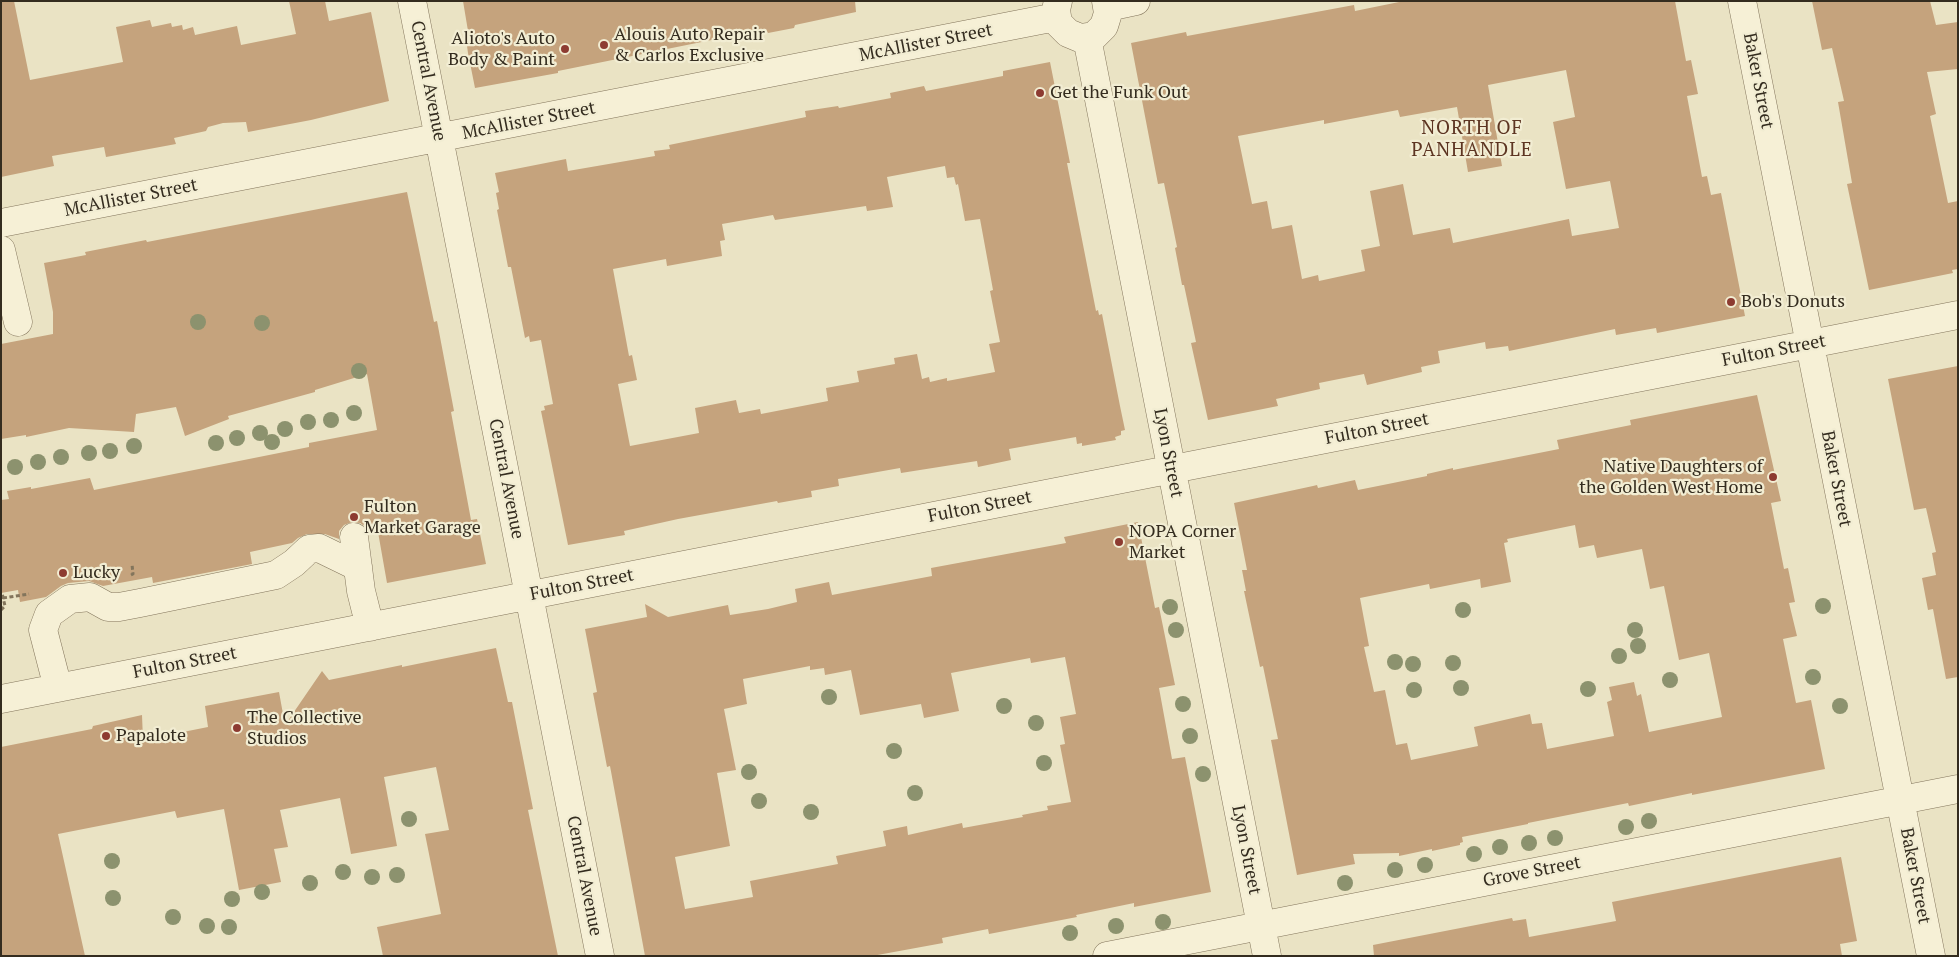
<!DOCTYPE html>
<html>
<head>
<meta charset="utf-8">
<style>
	body { margin:0 }
	#map { position:relative; width:1959px; height:957px; overflow:hidden; background:#eae3c4; font-family:"PT Serif",serif }
	canvas { display:block }
	.frame { position:absolute; inset:0; border:2px solid #342c1f; pointer-events:none }
</style>
</head>
<body>
<div id="map">
<canvas width="1959" height="957"></canvas>
<div class="frame"></div>
</div>
<script>
const context = document.querySelector('canvas').getContext('2d');
context.lineJoin = 'round';
function fillPath(path, color) { context.fillStyle = color; context.fill(path, 'evenodd'); }
const poly = rows => new Path2D(rows.map(r => 'M' + r).join(''));
function stroke(path, color, width, dash) { context.strokeStyle = color; context.lineWidth = width; context.lineCap = dash ? 'butt' : 'round'; context.setLineDash(dash || []); context.stroke(path); }
function write(font, color, halo, rows, align = 'center') {
  context.font = font + ' "PT Serif",serif'; context.lineWidth = 4.5; context.setLineDash([]); context.textBaseline = 'middle'; context.strokeStyle = halo; context.fillStyle = color; for (const [text, x, y, turn = 0] of rows) {
    context.save(); context.translate(x, y); context.rotate((+turn || 0) * Math.PI / 180); context.textAlign = isNaN(turn) ? turn : align; if (halo) context.strokeText(text, 0, 0); context.fillText(text, 0, 0); context.restore();
  }
}
const building = poly([
	[1,1,14,1,30,80,123,62,116,27,150,20,152,27,171,23,172,27,182,25,183,30,193,27,195,35,237,26,241,45,296,34,289,1,325,1,329,21,371,12,389,101,311,120,248,132,246,122,223,123,208,127,206,131,174,138,176,144,106,157,104,147,52,156,54,166,1,177],
	[463,1,855,1,856,12,795,25,794,28,768,33,766,29,558,71,558,73,475,88,468,53,467,46,470,43],
	[1404,1,1675,1,1686,61,1691,60,1698,94,1687,96,1702,177,1707,176,1711,195,1721,193,1745,316,1657,333,1656,328,1616,335,1615,329,1509,351,1508,346,1486,349,1485,342,1438,351,1440,363,1421,367,1422,372,1367,385,1364,374,1319,383,1320,389,1276,399,1278,406,1208,420,1191,343,1196,342,1184,285,1182,285,1175,248,1177,247,1164,183,1158,184,1131,43,1186,32,1187,36,1354,5,1355,11],
	[1566,70,1575,117,1553,122,1566,189,1610,181,1619,228,1572,236,1569,219,1453,243,1450,228,1413,235,1403,184,1370,191,1380,246,1361,250,1365,271,1319,281,1318,275,1302,279,1292,225,1272,229,1267,201,1252,204,1238,136,1324,120,1324,124,1398,110,1400,117,1457,107,1468,172,1502,166,1488,85],
	[1812,1,1930,1,1936,25,1958,22,1958,69,1927,72,1936,114,1930,116,1948,203,1958,201,1958,269,1952,270,1953,273,1869,290,1847,184,1852,183,1838,102,1844,101,1832,48,1822,50],
	[1050,62,1070,163,1067,163,1096,311,1098,310,1099,315,1102,314,1120,406,1125,430,1121,431,1121,435,1115,437,1116,440,1082,446,1082,443,1077,444,1076,437,1009,449,1011,460,978,467,977,461,901,473,900,468,838,479,839,486,811,491,812,497,778,503,777,501,678,519,624,531,625,535,568,545,541,411,545,410,544,406,553,404,541,340,530,342,529,336,525,338,511,267,508,267,497,210,499,209,496,193,499,192,495,173,566,159,568,171,655,156,654,151,670,149,669,145,806,117,805,111,838,106,839,108,891,98,890,93,924,86,926,91,1003,76,1003,71],
	[945,166,947,178,954,177,956,185,958,184,965,221,980,219,993,290,990,291,1000,342,989,344,995,372,947,381,947,378,930,382,929,377,922,379,917,354,894,358,895,364,857,371,859,382,826,388,828,401,761,414,760,409,739,413,736,400,695,408,699,433,630,446,618,384,637,380,632,355,629,356,613,269,666,259,667,266,722,256,720,241,725,240,722,224,773,215,775,220,866,206,867,211,893,207,887,177],
	[407,192,434,322,437,321,454,411,451,412,471,520,477,519,486,564,387,583,378,532,369,534,366,527,360,523,352,522,344,525,339,531,339,539,325,534,307,534,298,538,292,543,250,552,252,564,247,565,153,583,152,577,103,586,89,581,68,583,61,586,46,597,20,602,18,590,1,593,1,500,9,499,7,491,31,487,31,489,90,478,94,490,309,447,309,443,377,430,367,374,315,390,315,392,228,416,229,419,185,436,176,407,136,414,134,432,69,428,26,437,26,435,1,439,1,344,53,334,53,312,44,263,86,255,85,252,146,240,147,242],
	[1958,366,1958,677,1946,679,1933,609,1928,610,1922,578,1936,575,1932,553,1936,552,1926,508,1914,510,1888,379],
	[1757,395,1781,501,1771,503,1784,569,1788,568,1795,602,1789,603,1797,636,1783,639,1796,703,1811,700,1825,769,1692,795,1692,793,1629,806,1628,803,1528,823,1528,824,1462,837,1463,842,1460,843,1460,845,1432,851,1432,849,1399,856,1399,853,1353,854,1355,864,1297,875,1271,740,1278,739,1263,666,1260,667,1244,591,1246,591,1242,570,1247,570,1234,503,1313,486,1317,485,1318,488,1355,480,1358,490,1393,483,1427,476,1427,474,1453,468,1453,470,1559,449,1557,440,1631,425,1630,420],
	[1575,525,1579,548,1594,545,1597,558,1642,549,1650,589,1664,586,1679,660,1709,653,1722,717,1649,732,1641,694,1637,696,1634,682,1609,687,1612,700,1607,702,1614,736,1547,749,1542,723,1532,724,1530,714,1474,727,1478,746,1411,760,1407,743,1396,745,1385,690,1374,692,1364,647,1369,646,1360,598,1429,584,1430,589,1480,579,1481,588,1511,582,1504,543,1508,542,1507,539],
	[1138,522,1155,608,1159,607,1175,685,1159,688,1172,759,1185,757,1211,892,1134,907,1134,903,1076,915,1077,917,989,934,988,929,942,938,943,943,872,956,645,956,610,766,607,767,593,693,597,692,585,629,647,617,645,604,668,617,728,605,730,615,768,609,797,602,795,589,829,582,832,595,932,576,931,568,1066,543,1064,537],
	[1065,657,1076,714,1060,717,1065,744,1060,745,1071,802,1047,806,1048,810,1022,815,1023,817,963,828,962,823,908,835,907,826,883,831,886,846,836,856,838,864,750,881,753,897,685,909,675,857,730,846,717,773,736,770,724,709,747,704,743,679,810,666,810,670,824,668,825,675,851,670,860,715,921,704,924,718,959,711,951,673,1030,658,1031,663],
	[496,648,508,702,512,702,533,809,528,810,558,956,383,956,377,927,441,914,425,834,449,830,436,767,384,777,397,846,351,854,340,798,280,810,288,847,274,849,281,882,239,890,224,809,177,818,175,811,58,834,85,956,1,956,1,747,92,729,93,726,142,715,143,740,208,727,205,706,279,692,285,725,322,671,329,680,402,665,402,667],
	[1841,857,1857,941,1840,944,1842,956,1374,956,1373,945,1512,918,1513,921,1526,919,1529,937,1616,921,1612,902]
]);
const path = poly([
	[131,575,133,574,132,564],
	[3,598,29,594],
	[1,610,5,606,2,593]
]);
const minor = poly([
	[412,1,600,956],
	[1058,1,1056,10,1058,23,1068,33,1080,38,1094,36,1104,26,1108,13,1106,1],
	[1742,1,1931,956],
	[1108,7,1136,1],
	[1087,38,1267,956],
	[1,223,1056,17],
	[1,250,18,322],
	[354,537,361,591,370,627],
	[58,688,43,630,49,614,70,599,90,597,108,607,119,607,140,603,276,575,294,563,309,549,319,548,358,567],
	[1,699,1958,315],
	[1107,956,1958,789]
]);
const trees = [
	[198,322],
	[262,323],
	[359,371],
	[354,413],
	[331,420],
	[308,422],
	[285,429],
	[260,433],
	[237,438],
	[272,442],
	[216,443],
	[134,446],
	[110,451],
	[89,453],
	[61,457],
	[38,462],
	[15,467],
	[1823,606],
	[1170,607],
	[1463,610],
	[1176,630],
	[1635,630],
	[1638,646],
	[1619,656],
	[1395,662],
	[1453,663],
	[1413,664],
	[1813,677],
	[1670,680],
	[1461,688],
	[1588,689],
	[1414,690],
	[829,697],
	[1183,704],
	[1004,706],
	[1840,706],
	[1036,723],
	[1190,736],
	[894,751],
	[1044,763],
	[749,772],
	[1203,774],
	[915,793],
	[759,801],
	[811,812],
	[409,819],
	[1649,821],
	[1626,827],
	[1555,838],
	[1529,843],
	[1500,847],
	[1474,854],
	[112,861],
	[1425,865],
	[1395,870],
	[343,872],
	[397,875],
	[372,877],
	[310,883],
	[1345,883],
	[262,892],
	[113,898],
	[232,899],
	[173,917],
	[1163,922],
	[207,926],
	[1116,926],
	[229,927],
	[1070,933]
];
const markers = [
	[604,45,5,"#8d3b31"],
	[565,49,5,"#8d3b31"],
	[1040,93,5,"#8d3b31"],
	[1731,302,5,"#8d3b31"],
	[1773,477,5,"#8d3b31"],
	[354,517,5,"#8d3b31"],
	[1119,542,5,"#8d3b31"],
	[63,573,5,"#8d3b31"],
	[237,728,5,"#8d3b31"],
	[106,736,5,"#8d3b31"]
];
const poiNames = [
	["Alouis Auto Repair",614,35],
	["& Carlos Exclusive",614,56],
	["Alioto's Auto",555,39,"right"],
	["Body & Paint",555,60,"right"],
	["Get the Funk Out",1050,93],
	["Bob's Donuts",1741,302],
	["Native Daughters of",1763,467,"right"],
	["the Golden West Home",1763,488,"right"],
	["Fulton",364,507],
	["Market Garage",364,528],
	["NOPA Corner",1129,532],
	["Market",1129,553],
	["Lucky",73,573],
	["The Collective",247,718],
	["Studios",247,739],
	["Papalote",116,736]
];
const streetNames = [
	["McAllister Street",926,43,-11],
	["Central Avenue",428,81,79],
	["Baker Street",1758,81,79],
	["McAllister Street",529,121,-11],
	["McAllister Street",131,198,-11],
	["Fulton Street",1774,351,-11],
	["Fulton Street",1377,429,-11],
	["Lyon Street",1168,453,79],
	["Central Avenue",506,479,79],
	["Baker Street",1836,479,79],
	["Fulton Street",980,507,-11],
	["Fulton Street",582,585,-11],
	["Fulton Street",185,663,-11],
	["Lyon Street",1246,850,79],
	["Grove Street",1532,872,-11],
	["Central Avenue",584,876,79],
	["Baker Street",1915,876,79]
];
const neighbourhoodNames = [
	["NORTH OF",1472,129],
	["PANHANDLE",1472,151]
];
fillPath(building, '#c5a37d');
stroke(minor, '#83755c', 29);
stroke(path, '#83755c', 3, [4, 2.5]);
stroke(minor, '#f6f0d6', 28);
context.fillStyle = '#8c926e';
for (const [x, y] of trees) { context.beginPath(); context.arc(x, y, 8, 0, 2 * Math.PI); context.fill(); }
for (const [x, y, r, color] of markers) { const dot = new Path2D(); dot.arc(x, y, r, 0, 2 * Math.PI); context.fillStyle = color; context.fill(dot); stroke(dot, '#f2edd3', 2); }
write('18px', '#342c1f', '#f2edd3', poiNames, 'left');
write('18px', '#342c1f', '#f2edd3', streetNames);
context.letterSpacing = '1px';
write('19px', '#5d3522', '#f2edd3', neighbourhoodNames);
context.letterSpacing = '0px';
</script>
</body>
</html>
